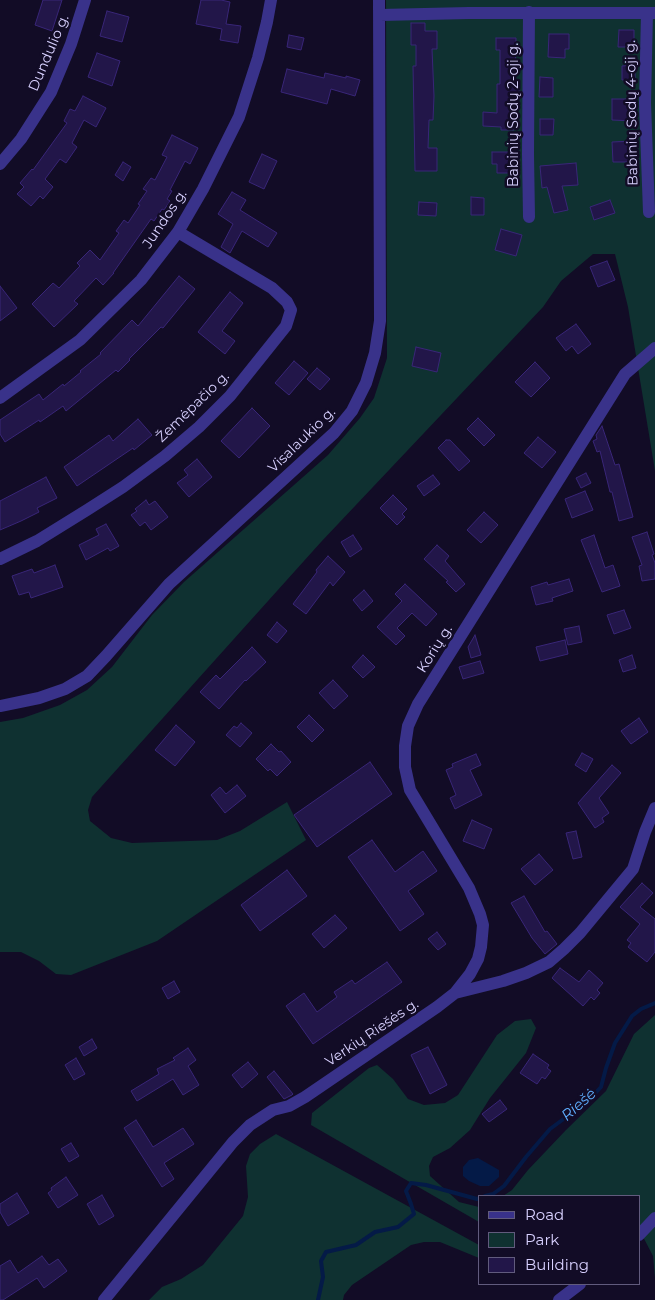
<!DOCTYPE html>
<html>
<head>
<meta charset="utf-8">
<style>
	body { margin:0 }
	#map { position:relative; width:655px; height:1300px; overflow:hidden; background:#120c26; font-family:Montserrat,sans-serif }
	canvas { display:block }
	.legend { position:absolute; left:478px; top:1195px; width:162px; height:90px; box-sizing:border-box; background:#120c26; border:1px solid #615b7d; margin:0; padding:6px 9px; list-style:none; font-size:15px; color:#d8d1ff }
	.legend li { display:flex; align-items:center; gap:10px; height:25px }
	.legend b { width:25px; border:1px solid #615b7d }
</style>
</head>
<body>
<div id="map">
<canvas width="655" height="1300"></canvas>
<ul class="legend">
<li><b style="height:6px;background:#39328a"></b>Road</li>
<li><b style="height:14px;background:#0f3131"></b>Park</li>
<li><b style="height:14px;background:#221649"></b>Building</li>
</ul>
</div>
<script>
const context = document.querySelector('canvas').getContext('2d');
context.lineJoin = 'round';
function fillPath(path, color) { context.fillStyle = color; context.fill(path, 'evenodd'); }
const poly = rows => new Path2D(rows.map(r => 'M' + r).join(''));
function stroke(path, color, width, dash) { context.strokeStyle = color; context.lineWidth = width; context.lineCap = dash ? 'butt' : 'round'; context.setLineDash(dash || []); context.stroke(path); }
function write(font, color, halo, rows, align = 'center') {
  context.font = font + ' Montserrat,sans-serif'; context.lineWidth = 5; context.setLineDash([]); context.textBaseline = 'middle'; context.strokeStyle = halo; context.fillStyle = color; for (const [text, x, y, turn = 0] of rows) {
    context.save(); context.translate(x, y); context.rotate((+turn || 0) * Math.PI / 180); context.textAlign = isNaN(turn) ? turn : align; if (halo) context.strokeText(text, 0, 0); context.fillText(text, 0, 0); context.restore();
  }
}
const green = poly([
	[386,0,655,0,655,471,628,307,615,254,593,254,561,281,543,307,321,542,92,797,88,810,90,821,111,838,132,843,217,840,240,831,287,802,306,840,157,941,71,975,56,974,39,961,21,952,0,952,0,722,23,718,60,705,87,690,112,667,152,615,184,582,328,455,360,418,374,398,387,358],
	[655,1015,655,1278,653,1256,639,1229,639,1196,503,1196,512,1190,528,1170,566,1130,606,1091,634,1034],
	[531,1019,536,1028,526,1053,490,1098,470,1130,450,1148,433,1157,429,1166,430,1176,459,1202,479,1207,479,1222,311,1125,312,1113,369,1068,377,1065,393,1079,408,1099,424,1105,445,1103,458,1095,497,1035,515,1021],
	[276,1134,479,1245,479,1258,440,1242,424,1242,411,1245,352,1285,344,1295,343,1300,149,1300,162,1287,181,1279,203,1265,243,1216,248,1197,246,1166,250,1154,260,1144]
]);
const water = poly([
	[478,1158,499,1170,499,1177,489,1186,480,1186,469,1181,463,1176,463,1167,469,1160]
]);
const stream = poly([
	[485,1196,493,1194,504,1186,526,1157,550,1129,588,1101,601,1087,606,1068,615,1043,632,1016,641,1009,655,1003],
	[318,1300,323,1277,321,1261,326,1252,356,1245,375,1232,398,1227,414,1214,411,1204,406,1191,411,1183,426,1185,477,1199,479,1198]
]);
const building = poly([
	[43,0,62,0,52,31,35,25,43,0],
	[201,0,221,0,230,2,226,24,241,26,238,43,220,40,222,29,196,24,201,0],
	[107,11,129,17,122,42,100,36,107,11],
	[411,23,425,23,425,31,437,31,437,49,432,49,434,96,433,120,429,120,428,148,437,148,437,171,415,171,413,66,416,66,416,45,411,45,411,23],
	[619,30,634,30,634,47,618,47,619,30],
	[549,34,569,34,569,49,565,49,565,58,548,57,549,34],
	[289,35,304,38,301,50,287,47,289,35],
	[496,38,516,38,515,83,519,83,519,94,514,94,514,130,501,130,501,127,483,126,483,112,497,113,497,84,500,84,500,50,496,50,496,38],
	[97,53,120,61,112,86,88,77,97,53],
	[635,65,635,79,622,80,622,66,635,65],
	[287,69,324,78,325,73,346,78,346,76,360,80,355,96,331,89,327,104,281,92,287,69],
	[540,77,553,78,553,97,539,97,540,77],
	[83,96,106,108,96,127,84,120,72,143,77,147,66,163,60,159,45,179,53,187,43,199,40,196,31,206,17,194,24,187,20,183,32,169,33,170,67,123,64,121,70,109,75,111,83,96],
	[612,99,634,99,634,121,612,120,612,99],
	[540,119,554,119,553,135,540,135,540,119],
	[172,135,198,148,190,164,185,161,170,190,172,191,167,199,170,201,164,210,162,209,154,221,151,219,113,273,114,273,103,285,96,278,74,301,78,304,54,327,32,304,53,283,59,288,80,266,77,263,90,250,100,260,119,233,116,231,124,220,128,223,140,205,138,204,147,191,143,189,151,178,155,180,167,157,162,155,172,135],
	[633,141,634,162,613,162,612,142,633,141],
	[492,152,514,152,514,173,497,173,497,164,492,164,492,152],
	[262,154,277,161,264,189,249,182,262,154],
	[123,162,131,167,123,181,115,175,123,162],
	[576,163,578,185,562,186,568,210,554,213,547,187,542,188,540,166,576,163],
	[232,192,246,200,240,210,277,233,268,247,242,231,230,253,221,247,233,224,218,214,232,192],
	[471,197,484,198,484,215,471,215,471,197],
	[610,200,615,213,594,220,590,207,610,200],
	[419,202,437,203,436,216,418,215,419,202],
	[501,229,522,235,516,256,495,250,501,229],
	[607,261,615,280,598,287,590,267,607,261],
	[179,276,195,289,163,328,161,327,129,359,130,360,118,372,116,370,66,411,63,406,40,422,39,420,5,442,0,434,0,420,39,394,43,400,63,384,64,386,81,372,80,371,101,354,100,353,132,320,138,326,179,276],
	[0,286,17,308,0,321,0,286],
	[230,292,243,303,222,331,235,341,225,354,198,332,230,292],
	[576,324,591,344,578,354,572,346,566,351,556,338,576,324],
	[416,347,441,353,437,372,412,366,416,347],
	[294,361,308,373,289,395,275,383,294,361],
	[535,362,550,378,531,397,515,382,535,362],
	[317,368,330,379,320,390,307,379,317,368],
	[252,408,270,426,239,458,221,441,252,408],
	[478,418,495,435,484,446,467,429,478,418],
	[138,419,152,435,134,450,133,448,77,486,64,467,109,435,113,441,138,419],
	[602,426,615,465,619,464,633,517,619,521,612,492,610,492,600,451,597,452,593,441,597,439,596,435,602,426],
	[538,437,556,452,542,468,524,453,538,437],
	[446,440,450,440,470,461,459,471,438,448,446,440],
	[197,459,212,477,189,497,177,483,188,475,184,470,197,459],
	[586,473,591,483,581,488,576,478,586,473],
	[433,475,440,484,424,496,417,486,433,475],
	[46,477,57,498,37,508,39,512,21,521,0,530,0,501,46,477],
	[585,491,593,510,572,518,565,499,585,491],
	[393,495,407,509,402,514,405,517,397,525,380,508,393,495],
	[146,500,149,505,155,501,168,517,151,530,145,522,140,526,131,515,137,511,135,509,146,500],
	[484,512,498,525,481,543,467,530,484,512],
	[106,524,119,546,110,551,108,548,86,560,79,545,99,535,96,529,106,524],
	[647,532,654,554,652,555,655,563,655,579,642,581,639,566,642,565,632,537,647,532],
	[353,535,362,549,350,557,341,542,353,535],
	[594,535,605,568,613,565,620,586,602,592,581,540,594,535],
	[437,545,449,556,445,561,465,584,456,592,446,582,448,581,424,559,437,545],
	[328,556,345,572,333,586,330,582,306,614,293,604,317,572,316,570,328,556],
	[55,565,63,587,31,598,29,592,19,595,12,576,32,569,34,573,55,565],
	[569,579,573,591,552,598,553,601,536,605,531,587,547,582,548,585,569,579],
	[405,584,437,614,426,626,412,613,397,628,405,636,396,645,377,627,402,601,395,594,405,584],
	[364,590,373,601,362,611,353,600,364,590],
	[624,610,631,628,614,634,607,615,624,610],
	[277,622,287,631,277,643,267,635,277,622],
	[579,626,582,642,568,645,564,629,579,626],
	[475,635,481,655,471,658,468,647,475,635],
	[565,640,568,654,540,661,536,647,565,640],
	[252,647,266,662,246,681,245,680,219,709,200,692,216,675,220,679,252,647],
	[363,655,375,667,363,678,352,667,363,655],
	[632,655,636,668,623,672,619,660,632,655],
	[480,661,484,673,463,679,459,667,480,661],
	[333,680,348,696,334,709,319,693,333,680],
	[309,715,324,730,312,742,297,727,309,715],
	[639,718,648,732,631,744,621,731,639,718],
	[241,723,252,733,240,747,226,735,234,726,237,728,241,723],
	[176,725,195,742,175,766,155,750,176,725],
	[271,744,279,752,281,751,291,762,277,776,270,769,268,771,256,759,271,744],
	[582,753,593,759,586,772,575,765,582,753],
	[476,754,481,765,470,770,482,795,455,809,450,798,456,795,446,770,453,767,452,764,476,754],
	[370,762,392,794,317,847,294,815,370,762],
	[612,765,621,773,599,798,609,813,602,818,604,822,595,828,578,803,612,765],
	[237,785,246,796,225,813,211,795,220,787,226,794,237,785],
	[472,820,492,829,484,849,463,841,472,820],
	[576,831,582,857,573,859,566,833,576,831],
	[372,840,395,872,423,851,437,871,408,891,424,914,400,931,348,857,372,840],
	[539,854,553,870,535,885,521,869,539,854],
	[287,870,307,896,260,931,241,905,287,870],
	[642,883,653,893,640,907,655,919,655,952,647,962,628,947,631,943,627,940,640,924,620,907,642,883],
	[524,896,545,932,547,931,557,944,545,954,532,938,511,903,524,896],
	[335,915,347,928,324,948,312,934,335,915],
	[437,932,446,944,438,950,428,939,437,932],
	[387,962,402,982,313,1044,286,1006,304,993,317,1012,337,997,334,992,352,980,355,984,387,962],
	[560,968,579,982,589,970,603,983,597,990,600,993,594,1000,591,997,583,1006,552,978,560,968],
	[174,981,180,992,168,999,162,988,174,981],
	[92,1039,97,1048,84,1056,79,1047,92,1039],
	[428,1047,447,1085,430,1094,411,1055,428,1047],
	[188,1048,196,1060,188,1066,199,1085,183,1095,173,1079,137,1101,131,1091,159,1074,157,1069,175,1060,173,1058,188,1048],
	[533,1054,549,1065,547,1068,551,1071,545,1079,542,1077,537,1084,520,1073,533,1054],
	[76,1058,85,1074,74,1080,65,1065,76,1058],
	[248,1062,258,1074,242,1088,232,1075,248,1062],
	[274,1071,293,1094,292,1095,284,1099,267,1077,274,1071],
	[500,1100,507,1109,489,1122,482,1114,500,1100],
	[136,1120,153,1147,183,1128,194,1144,164,1163,174,1179,162,1187,124,1128,136,1120],
	[71,1143,79,1156,69,1162,61,1149,71,1143],
	[66,1177,78,1195,58,1208,48,1193,52,1190,51,1188,66,1177],
	[17,1193,29,1213,8,1226,0,1212,0,1204,17,1193],
	[102,1195,114,1216,99,1225,87,1204,102,1195],
	[42,1256,49,1265,58,1259,67,1271,44,1288,37,1278,3,1300,0,1300,0,1266,10,1260,18,1273,42,1256]
]);
const minor = poly([
	[647,13,645,103,649,212],
	[380,15,469,13,655,13],
	[0,164,21,139,51,92,71,44,85,0],
	[529,217,528,154,529,12],
	[0,398,80,340,141,280,178,232,203,189,239,117,258,58,267,22,271,0],
	[0,559,37,541,87,510,123,487,165,456,199,427,230,396,286,326,291,310,287,302,272,288,178,232],
	[0,706,39,698,65,689,87,676,106,656,169,584,334,433,352,411,366,383,375,353,380,321,379,0],
	[455,993,470,974,478,959,481,947,483,925,480,914,469,888,410,790,405,767,405,746,408,726,418,704,625,374,655,348],
	[639,1235,655,1218],
	[104,1300,233,1142,250,1125,273,1110,289,1106,305,1097,437,1007,455,993,503,981,526,973,549,962,564,949,580,933,633,869,645,832,655,808],
	[559,1300,580,1284]
]);
const streetNames = [
	["Dundulio g.",49,53,-67],
	["Babinių Sodų 4-oji g.",632,113,-91],
	["Babinių Sodų 2-oji g.",514,115,-90],
	["Jundos g.",165,219,-56],
	["Žemėpačio g.",193,407,-44],
	["Visalaukio g.",302,440,-44],
	["Korių g.",435,649,-58],
	["Verkių Riešės g.",372,1033,-34]
];
const waterNames = [
	["Riešė",579,1105,-41]
];
fillPath(green, '#0f3131');
fillPath(water, '#041a47');
stroke(stream, '#041a47', 4);
fillPath(building, '#221649');
stroke(building, '#392678', 1);
stroke(minor, '#39328a', 12);
write('14px', '#d8d1ff', '#120c26', streetNames);
write('italic 15px', '#5fafff', '#120c26', waterNames);
</script>
</body>
</html>
